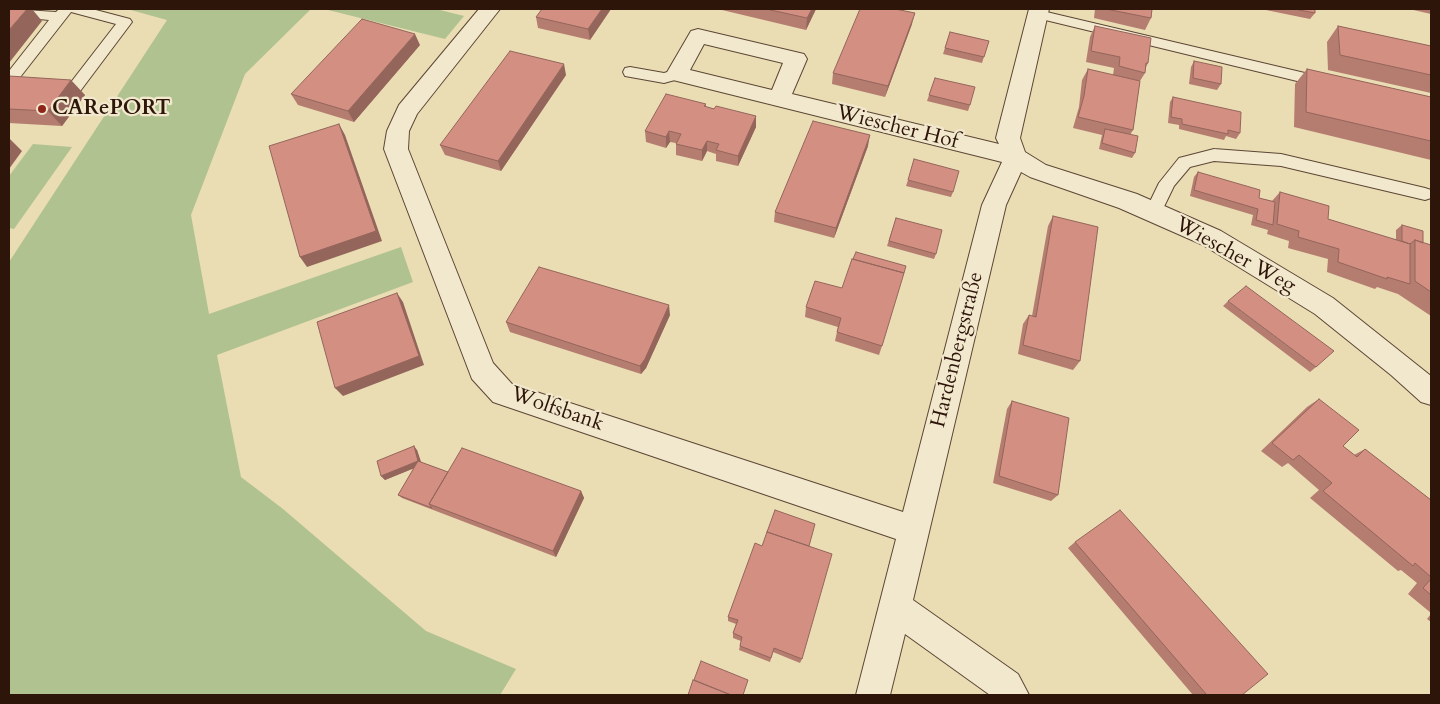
<!DOCTYPE html>
<html>
<head>
<meta charset="utf-8">
<style>
	body { margin:0 }
	#map { position:relative; width:1440px; height:704px; overflow:hidden; background:#eadcb3; font-family:Cardo,serif }
	canvas { display:block }
	.frame { position:absolute; inset:0; border:10px solid #2d1509; pointer-events:none }
</style>
</head>
<body>
<div id="map">
<canvas width="1440" height="704"></canvas>
<div class="frame"></div>
</div>
<script>
const context = document.querySelector('canvas').getContext('2d');
context.lineJoin = 'round';
function fillPath(path, color) { context.fillStyle = color; context.fill(path, 'evenodd'); }
const poly = rows => new Path2D(rows.map(r => 'M' + r).join(''));
function stroke(path, color, width, dash) { context.strokeStyle = color; context.lineWidth = width; context.lineCap = dash ? 'butt' : 'round'; context.setLineDash(dash || []); context.stroke(path); }
function write(font, color, halo, rows, align = 'center') {
  context.font = font + ' Cardo,serif'; context.lineWidth = 4.5; context.setLineDash([]); context.textBaseline = 'middle'; context.strokeStyle = halo; context.fillStyle = color; for (const [text, x, y, turn = 0] of rows) {
    context.save(); context.translate(x, y); context.rotate((+turn || 0) * Math.PI / 180); context.textAlign = isNaN(turn) ? turn : align; if (halo) context.strokeText(text, 0, 0); context.fillText(text, 0, 0); context.restore();
  }
}
const green = poly([
	[127,9,311,9,245,74,191,215,209,314,401,247,413,282,217,355,241,477,283,509,426,631,516,669,500,695,9,695,9,262,167,20],
	[324,9,436,9,464,16,445,39],
	[33,144,72,147,14,229,9,228,9,176]
]);
const lane = poly([
	[9,9,56,12,59,9,92,9,130,19,132,22,75,98,70,99,65,98,62,94,65,90,116,24,71,12,14,85,9,86,9,71,49,20,9,16,9,9],
	[1038,10,1326,78,1331,79,1333,83,1331,87,1326,88,1033,17,1031,14,1033,11,1038,10],
	[630,67,664,73,677,69,682,70,684,74,682,78,664,83,625,76,623,72,625,68,630,67],
	[1214,149,1281,154,1425,188,1431,190,1431,198,1425,200,1281,166,1214,161,1190,167,1174,186,1159,217,1153,218,1147,217,1145,212,1159,183,1179,158,1214,149]
]);
const street = poly([
	[479,9,500,9,417,114,409,131,408,149,493,363,512,384,903,512,982,205,1002,162,677,81,669,79,666,74,691,31,698,29,804,54,807,59,792,94,999,144,996,138,1029,9,1049,9,1020,138,1025,152,1046,165,1137,194,1221,231,1333,298,1431,376,1431,405,1421,402,1391,375,1315,314,1203,245,1119,208,1030,177,1021,172,1006,205,913,600,1018,674,1029,695,990,695,905,634,890,695,856,695,896,539,493,402,472,379,384,149,387,131,399,105,479,9],
	[704,44,783,63,772,90,690,70,704,44]
]);
const wall = poly([
	[611,9,590,40,538,28,536,17],
	[722,9,816,9,806,30,722,10],
	[1095,9,1152,9,1151,18,1145,30,1094,18],
	[1261,9,1315,9,1315,13,1310,19],
	[1409,9,1431,9,1431,14],
	[912,24,885,97,832,84,833,73],
	[1095,26,1148,63,1145,69,1145,73,1140,81,1133,130,1130,135,1135,153,1132,158,1099,149,1102,135,1073,128,1079,107,1082,80,1088,69,1113,75,1114,68,1086,62,1090,37],
	[1338,26,1431,46,1431,93,1328,70,1327,42],
	[950,32,989,41,982,63,943,54],
	[420,45,354,122,298,105,291,94],
	[1194,61,1221,84,1217,90,1189,84,1191,67],
	[1307,69,1431,97,1431,160,1294,127,1295,84],
	[566,75,501,171,445,155,440,145],
	[9,76,85,95,62,126,9,123],
	[935,78,970,105,968,111,927,101],
	[1173,97,1240,133,1236,139,1226,136,1224,140,1179,129,1179,125,1168,123,1170,102],
	[706,104,706,107,756,116,756,127,738,166,716,161,716,154,707,151,702,161,676,155,676,143,670,142,666,148,646,142,645,131],
	[868,146,834,238,774,222,775,212],
	[1198,172,1259,198,1272,201,1280,192,1328,219,1396,240,1396,230,1402,225,1423,243,1431,245,1431,316,1398,294,1377,287,1375,289,1327,272,1328,259,1288,248,1289,241,1267,234,1268,230,1251,225,1253,215,1190,196,1194,177],
	[908,180,953,192,951,197,906,186],
	[1053,216,1080,361,1073,370,1018,354,1023,324,1029,315,1032,316,1048,226],
	[896,218,936,254,934,259,887,246],
	[815,281,882,346,879,355,835,341,838,327,805,317,806,307],
	[1228,301,1316,367,1310,372,1223,306],
	[670,315,646,368,641,374,510,332,506,322],
	[1319,399,1343,446,1354,455,1365,449,1431,500,1431,613,1408,594,1417,583,1401,570,1398,571,1310,498,1319,490,1288,463,1282,467,1261,451,1307,407],
	[1012,401,1058,495,1051,501,993,483,1007,409],
	[417,450,421,462,448,472,581,491,584,498,556,557,402,498,398,495,414,468,385,480,381,476],
	[1075,542,1242,695,1193,695,1068,548],
	[809,546,802,659,800,663,773,652,770,662,739,650,741,641,733,638,733,633,736,624,728,621,728,617],
	[1431,614,1431,622,1427,619]
]);
const shadedWall = poly([
	[27,9,32,9,42,21,9,63,9,30],
	[602,9,611,9,590,40,588,29],
	[812,9,816,9,806,30,807,18],
	[915,13,912,24,885,97,888,86],
	[415,34,420,45,354,122,348,111],
	[564,64,566,75,501,171,498,161],
	[71,80,85,95,62,126,48,111],
	[756,116,756,127,738,166,738,156],
	[339,124,345,135,382,241,307,267,300,257],
	[669,131,670,142,666,148,666,137],
	[870,135,868,146,834,238,836,228],
	[9,138,22,151,9,169],
	[707,141,707,151,702,161,702,150],
	[397,293,403,302,424,365,343,396,335,388],
	[669,305,670,315,646,368,641,374,640,366],
	[414,446,417,450,422,465,385,480,381,476],
	[581,491,584,498,556,557,553,551]
]);
const building = poly([
	[9,9,27,9,9,30,9,9],
	[542,9,602,9,588,29,536,17,542,9],
	[766,9,812,9,807,18,766,9],
	[860,9,895,9,915,13,888,86,833,73,860,9],
	[1106,9,1152,9,1151,18,1106,9],
	[1294,9,1315,9,1315,13,1294,9],
	[362,19,415,34,348,111,291,94,362,19],
	[1095,26,1151,38,1148,63,1146,63,1145,73,1119,66,1120,57,1091,51,1095,26],
	[1338,26,1431,46,1431,75,1340,55,1338,26],
	[950,32,989,41,984,57,945,48,950,32],
	[510,51,564,64,498,161,440,145,510,51],
	[1194,61,1222,67,1221,84,1193,78,1194,61],
	[1088,69,1140,81,1133,130,1078,117,1084,96,1088,69],
	[1307,69,1431,97,1431,141,1306,112,1307,69],
	[9,76,71,80,48,111,9,109,9,76],
	[935,78,975,87,970,105,929,95,935,78],
	[666,94,706,104,704,106,714,109,716,106,756,116,738,156,716,150,719,144,707,141,702,150,676,144,681,134,669,131,666,137,645,131,666,94],
	[1173,97,1241,112,1240,133,1228,130,1228,134,1182,124,1182,119,1171,117,1173,97],
	[813,121,870,135,836,228,775,212,813,121],
	[339,124,376,231,300,257,269,146,339,124],
	[1105,129,1138,136,1135,153,1102,143,1105,129],
	[914,159,959,171,953,192,908,180,914,159],
	[1198,172,1260,190,1259,198,1275,202,1273,225,1256,220,1258,209,1194,190,1198,172],
	[1280,192,1329,206,1328,219,1410,244,1410,284,1387,277,1387,279,1338,262,1339,249,1298,237,1299,231,1277,224,1280,192],
	[1053,216,1098,227,1080,361,1023,345,1029,315,1036,317,1053,216],
	[896,218,942,230,936,254,889,241,896,218],
	[1402,225,1423,231,1423,243,1415,240,1410,244,1402,241,1402,225],
	[1415,240,1431,245,1431,292,1415,281,1415,240],
	[856,252,906,266,904,273,853,259,856,252],
	[852,259,904,273,882,346,837,332,841,318,806,307,815,281,842,288,852,259],
	[539,267,669,305,645,359,640,366,506,322,539,267],
	[1246,286,1334,351,1316,367,1228,301,1246,286],
	[397,293,419,356,335,388,317,322,397,293],
	[1319,399,1359,430,1343,446,1357,457,1365,449,1431,500,1431,577,1415,563,1413,566,1323,491,1332,483,1299,455,1293,460,1272,443,1319,399],
	[1012,401,1069,418,1058,495,999,476,1012,401],
	[414,446,418,461,381,476,377,461,414,446],
	[462,448,581,491,553,551,429,504,462,448],
	[418,461,448,472,429,504,432,508,398,495,418,461],
	[775,510,815,524,809,546,767,532,775,510],
	[1120,510,1268,674,1242,695,1207,695,1075,542,1120,510],
	[767,532,832,554,802,659,774,648,771,658,740,646,742,637,733,633,738,620,728,617,755,543,762,546,767,532],
	[1431,579,1431,595,1423,588,1431,579],
	[701,661,748,680,743,695,731,695,694,680,701,661],
	[693,680,731,695,688,695,693,680]
]);
const markers = [
	[42,109,5,"#8f2418"]
];
const poiNames = [
	["CARePORT",52,109]
];
const streetNames = [
	["Wiescher Hof",897,128,14],
	["Wiescher Weg",1235,256,29],
	["Hardenbergstraße",958,350,-76],
	["Wolfsbank",557,410,19]
];
fillPath(green, '#b1c291');
stroke(lane, '#5c4734', 2);
stroke(street, '#5c4734', 2);
fillPath(lane, '#f1e8ce');
fillPath(street, '#f1e8ce');
fillPath(wall, '#b57c70');
fillPath(shadedWall, '#94655b');
fillPath(building, '#d39082');
stroke(building, '#94655b', 1);
for (const [x, y, r, color] of markers) { const dot = new Path2D(); dot.arc(x, y, r, 0, 2 * Math.PI); context.fillStyle = color; context.fill(dot); stroke(dot, '#f1e8ce', 2); }
write('bold 21px', '#2d1509', '#f1e8ce', poiNames, 'left');
write('21px', '#2d1509', '#f1e8ce', streetNames);
</script>
</body>
</html>
